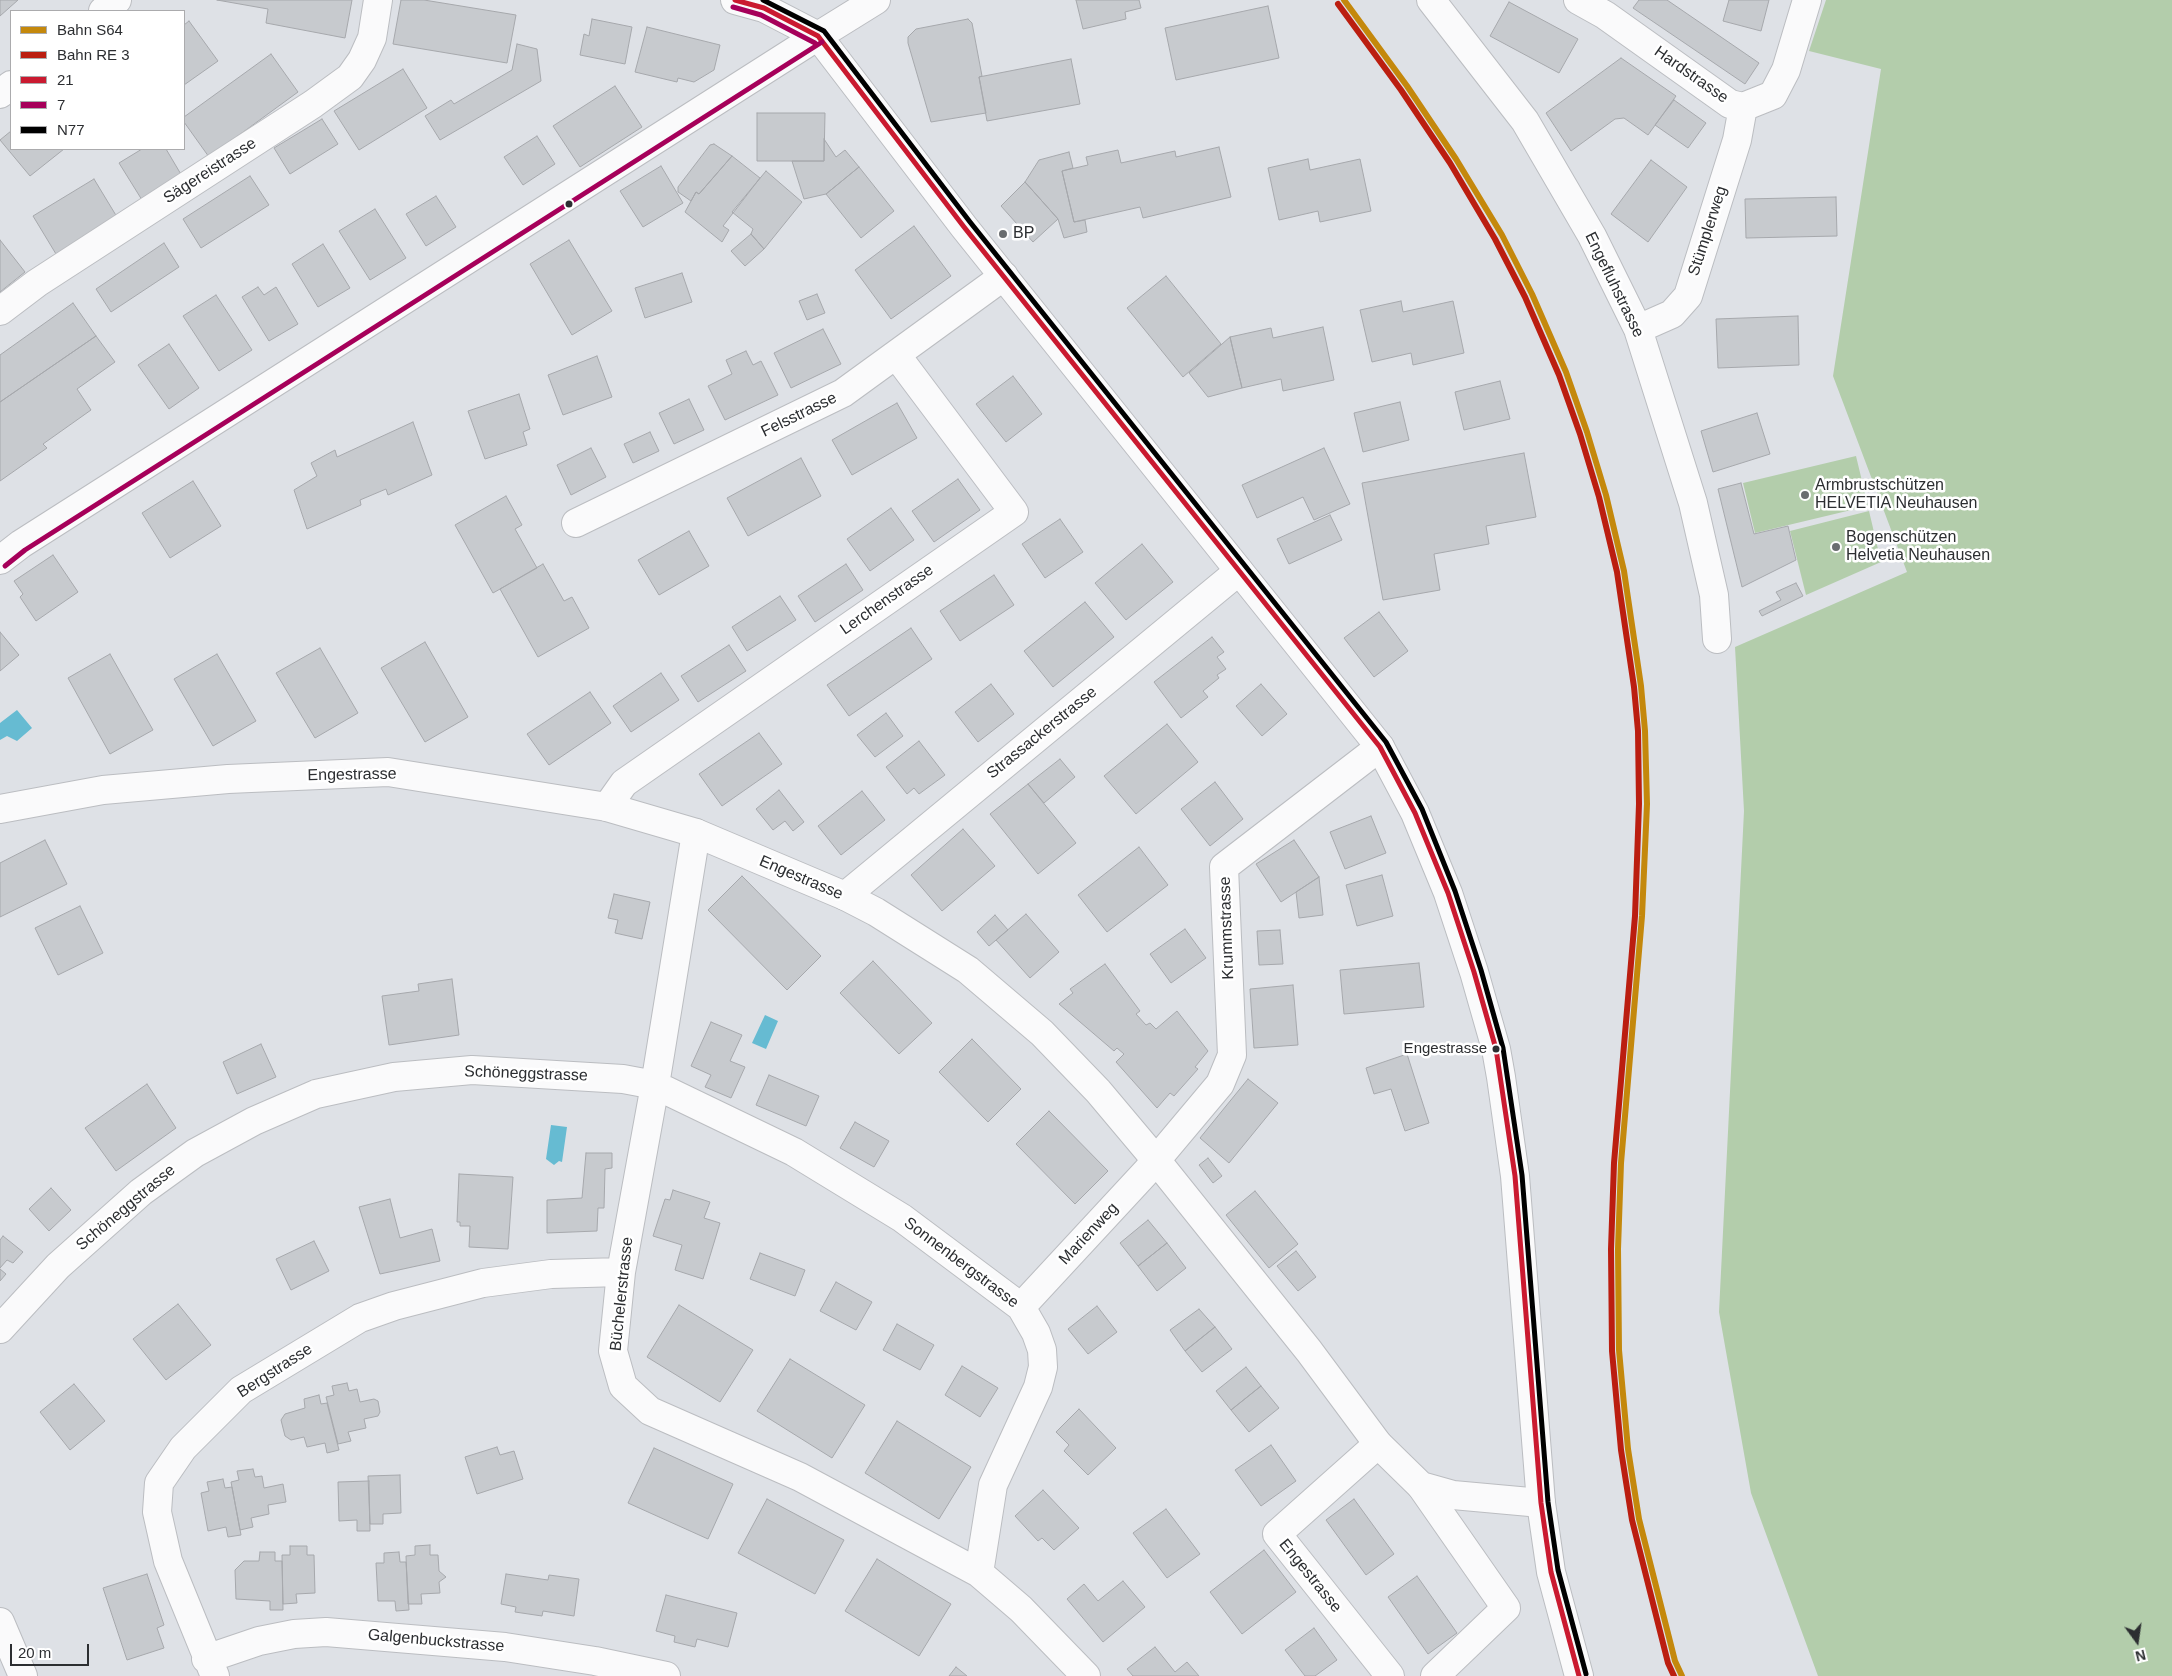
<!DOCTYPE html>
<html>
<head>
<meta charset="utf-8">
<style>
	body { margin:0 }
	#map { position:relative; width:2172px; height:1676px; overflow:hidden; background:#dee1e6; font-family:Helvetica,sans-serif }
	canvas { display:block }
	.legend { position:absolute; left:10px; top:10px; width:175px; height:140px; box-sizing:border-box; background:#fff; border:1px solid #ababad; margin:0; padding:6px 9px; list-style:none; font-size:15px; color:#2c2e31 }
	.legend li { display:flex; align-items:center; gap:10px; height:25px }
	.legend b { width:25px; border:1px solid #ababad }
	.north { position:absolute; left:2112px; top:1616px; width:50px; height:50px; -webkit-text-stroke:4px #fff; paint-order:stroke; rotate:166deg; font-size:14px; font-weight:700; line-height:20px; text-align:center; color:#2c2e31 }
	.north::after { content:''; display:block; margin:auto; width:18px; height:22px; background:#2c2e31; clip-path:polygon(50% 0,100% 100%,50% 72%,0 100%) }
	.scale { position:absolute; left:10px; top:1644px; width:79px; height:22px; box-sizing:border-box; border:2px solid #2c2e31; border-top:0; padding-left:6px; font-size:15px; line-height:18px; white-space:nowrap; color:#2c2e31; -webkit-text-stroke:4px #fff; paint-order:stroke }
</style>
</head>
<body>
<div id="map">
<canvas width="2172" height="1676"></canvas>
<ul class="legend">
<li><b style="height:6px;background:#c4880c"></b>Bahn S64</li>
<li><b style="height:6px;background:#bb1e10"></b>Bahn RE 3</li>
<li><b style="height:6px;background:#ca1a30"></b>21</li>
<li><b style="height:6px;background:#a6005a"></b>7</li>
<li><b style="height:6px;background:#000"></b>N77</li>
</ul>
<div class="north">N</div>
<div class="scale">20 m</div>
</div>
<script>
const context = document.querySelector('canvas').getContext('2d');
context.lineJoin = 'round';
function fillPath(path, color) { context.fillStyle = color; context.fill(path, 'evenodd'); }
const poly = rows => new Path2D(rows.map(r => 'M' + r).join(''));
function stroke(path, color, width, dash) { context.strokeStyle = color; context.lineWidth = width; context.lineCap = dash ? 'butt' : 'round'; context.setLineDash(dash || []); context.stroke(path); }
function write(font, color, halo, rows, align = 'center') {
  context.font = font + ' Helvetica,sans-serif'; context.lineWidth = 5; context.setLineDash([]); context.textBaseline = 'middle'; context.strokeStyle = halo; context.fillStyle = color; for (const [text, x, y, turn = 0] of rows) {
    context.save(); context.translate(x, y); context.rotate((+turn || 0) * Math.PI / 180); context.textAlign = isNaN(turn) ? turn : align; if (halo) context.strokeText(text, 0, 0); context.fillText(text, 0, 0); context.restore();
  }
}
const green = poly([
	[1826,0,2172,0,2172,1676,1818,1676,1751,1493,1719,1312,1744,811,1735,647,1907,572,1833,376,1881,69,1809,51],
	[1856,456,1868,506,1755,533,1743,483],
	[1869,511,1881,562,1806,595,1790,531]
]);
const water = poly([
	[17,710,32,728,17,741,7,736,0,740,0,723],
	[765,1015,778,1021,766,1049,752,1043],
	[551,1125,567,1127,562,1162,559,1161,554,1165,546,1159]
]);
const building = poly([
	[0,0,18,0,0,16,0,0],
	[217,0,352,0,345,38,266,23,268,9,217,0],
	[401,0,424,0,516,15,507,63,393,44,401,0],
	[1076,0,1139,0,1141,8,1125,12,1126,19,1083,29,1076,0],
	[1639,0,1667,0,1759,63,1745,84,1633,8,1639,0],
	[1729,0,1769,0,1761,31,1723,21,1729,0],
	[1509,2,1578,39,1559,73,1490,36,1509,2],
	[1268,6,1279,58,1176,80,1165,28,1268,6],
	[592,19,632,27,625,64,580,55,584,34,589,36,592,19],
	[968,19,972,23,982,76,979,77,986,113,931,122,908,43,908,37,916,29,968,19],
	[189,21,218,61,184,85,184,25,189,21],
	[647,27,720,45,714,70,694,82,678,78,677,82,635,72,647,27],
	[517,44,537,49,541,81,440,140,425,116,451,100,454,104,512,70,517,44],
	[271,54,298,92,209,157,184,122,184,117,271,54],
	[1621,58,1676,96,1648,135,1624,118,1615,119,1571,151,1546,113,1621,58],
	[1071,59,1080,104,987,121,979,77,1071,59],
	[403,69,427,108,359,150,334,111,403,69],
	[615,86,642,127,580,167,553,126,615,86],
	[1674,100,1706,123,1688,148,1655,125,1674,100],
	[757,113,825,113,824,161,757,161,757,113],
	[322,119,338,144,290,174,274,148,322,119],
	[11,131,11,149,64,149,30,176,0,140,11,131],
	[537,136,555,164,523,185,504,157,537,136],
	[824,139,836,157,845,150,859,167,826,194,804,199,792,161,824,161,824,139],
	[714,144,732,156,699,194,696,192,691,201,678,192,678,187,710,145,714,144],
	[1219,147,1231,197,1143,218,1140,207,1074,222,1062,171,1088,165,1086,157,1118,150,1121,163,1175,151,1176,157,1219,147],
	[142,149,166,149,182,176,142,200,119,163,142,149],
	[1069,152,1073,168,1062,171,1074,222,1085,220,1087,232,1064,238,1058,219,1025,182,1039,160,1069,152],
	[732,156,760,178,723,226,729,230,722,242,685,212,696,192,699,194,732,156],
	[1308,159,1310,170,1360,159,1371,211,1320,222,1318,211,1279,220,1268,168,1308,159],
	[1651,160,1687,187,1648,242,1611,214,1651,160],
	[661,166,683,203,643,227,620,191,661,166],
	[859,167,894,211,861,238,826,194,859,167],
	[766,171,802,202,764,249,751,234,753,229,732,212,766,171],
	[250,176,269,205,201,248,183,219,250,176],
	[94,179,117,217,56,254,33,216,94,179],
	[1025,182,1058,219,1033,242,1001,206,1025,182],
	[436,196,456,227,426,246,406,214,436,196],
	[1836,197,1837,236,1746,238,1745,199,1836,197],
	[375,209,406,258,370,280,339,231,375,209],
	[914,226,951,276,891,319,855,270,914,226],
	[751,234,764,249,745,266,731,251,751,234],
	[0,240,25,272,0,292,0,240],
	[569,240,612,311,572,335,530,264,569,240],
	[164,243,179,267,111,312,96,289,164,243],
	[323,244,350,288,318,307,292,264,323,244],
	[682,273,692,302,645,318,635,288,682,273],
	[1166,276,1221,344,1183,377,1127,308,1166,276],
	[258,287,264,295,276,287,298,324,269,341,242,297,258,287],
	[817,294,825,313,807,320,799,301,817,294],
	[216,295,252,350,219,371,183,316,216,295],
	[1401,301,1403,312,1453,301,1464,353,1413,365,1411,353,1372,362,1360,310,1401,301],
	[73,303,96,336,0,402,0,355,73,303],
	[1798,316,1799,365,1718,368,1716,319,1798,316],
	[1323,327,1334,380,1283,391,1281,379,1242,388,1230,337,1271,328,1273,338,1323,327],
	[823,329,841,364,791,388,774,353,823,329],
	[96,336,115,362,77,389,91,410,43,444,47,448,0,481,0,402,96,336],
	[1230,337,1242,388,1208,397,1189,373,1230,337],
	[169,344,199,388,169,409,138,365,169,344],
	[746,351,753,365,761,361,778,395,725,420,708,386,732,374,726,360,746,351],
	[597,356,612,397,563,415,548,375,597,356],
	[1013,376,1042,414,1006,442,976,404,1013,376],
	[1500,381,1510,419,1464,430,1455,392,1500,381],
	[519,394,530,429,523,432,527,445,485,459,468,411,519,394],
	[689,399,704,430,674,444,659,413,689,399],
	[1400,402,1409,440,1363,452,1354,413,1400,402],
	[897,403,917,438,852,475,832,440,897,403],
	[1757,413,1770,454,1713,472,1701,431,1757,413],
	[413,422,432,475,388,495,386,489,360,500,361,505,307,529,294,490,317,476,311,463,335,450,337,457,413,422],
	[650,432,659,451,633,463,624,444,650,432],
	[591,448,606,477,571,495,557,465,591,448],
	[1324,448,1350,504,1314,520,1303,497,1257,518,1242,485,1324,448],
	[1524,453,1536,517,1486,526,1489,544,1434,554,1440,590,1383,600,1362,483,1524,453],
	[801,458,821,496,748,536,727,498,801,458],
	[958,479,980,510,934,542,912,511,958,479],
	[193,481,221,526,170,558,142,513,193,481],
	[1741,483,1754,534,1788,526,1796,560,1742,587,1718,489,1741,483],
	[506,496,522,525,515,529,537,568,493,593,455,525,506,496],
	[891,508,914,540,870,571,847,539,891,508],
	[1330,515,1342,540,1289,564,1277,539,1330,515],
	[1060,519,1083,552,1045,578,1022,544,1060,519],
	[689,531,709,566,659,595,638,560,689,531],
	[1142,544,1173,582,1126,620,1095,583,1142,544],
	[53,555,78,592,36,621,20,597,23,594,14,581,53,555],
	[543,564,564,601,572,597,589,628,538,657,500,589,543,564],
	[846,564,863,590,815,622,798,596,846,564],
	[994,575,1014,605,960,641,940,611,994,575],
	[1796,583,1803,596,1762,616,1759,611,1781,600,1776,592,1796,583],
	[780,596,796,620,747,651,732,627,780,596],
	[1085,602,1114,637,1053,687,1024,651,1085,602],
	[1379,612,1408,651,1374,677,1344,638,1379,612],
	[911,628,932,659,849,716,827,685,911,628],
	[0,632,19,655,0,671,0,632],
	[1212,637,1224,652,1217,657,1226,669,1217,675,1219,678,1203,691,1208,697,1181,718,1154,682,1212,637],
	[425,642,468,717,425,742,381,668,425,642],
	[729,645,746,671,698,702,681,676,729,645],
	[320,648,358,713,315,738,276,673,320,648],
	[110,654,153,730,110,754,68,678,110,654],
	[217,654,256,721,213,746,174,679,217,654],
	[661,673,679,700,631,732,613,706,661,673],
	[991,684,1014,714,978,742,955,712,991,684],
	[1261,684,1287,714,1262,736,1236,706,1261,684],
	[590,692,611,723,549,765,527,734,590,692],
	[886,713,903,736,875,757,857,735,886,713],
	[1167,724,1198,762,1136,814,1104,776,1167,724],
	[759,733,782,764,722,806,699,774,759,733],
	[919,741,945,775,919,794,914,788,907,794,886,767,919,741],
	[1060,759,1075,777,1044,803,1028,784,1060,759],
	[1215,782,1243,819,1210,846,1181,809,1215,782],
	[1028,784,1076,843,1038,874,990,814,1028,784],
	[779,790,804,822,793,831,785,821,773,830,756,809,779,790],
	[862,791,885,820,841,855,818,826,862,791],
	[1371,816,1386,853,1345,869,1330,832,1371,816],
	[963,829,995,866,942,911,911,875,963,829],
	[45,840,67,884,0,917,0,863,45,840],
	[1294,840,1319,877,1281,902,1256,864,1294,840],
	[1139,847,1168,885,1107,932,1078,895,1139,847],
	[1382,875,1393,916,1357,926,1346,885,1382,875],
	[742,876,821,956,787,990,708,910,742,876],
	[1319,877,1323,915,1299,918,1296,892,1319,877],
	[614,894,650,902,642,939,615,933,618,920,608,918,614,894],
	[80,906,103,953,58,975,35,928,80,906],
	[1026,914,1059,952,1030,978,996,940,1026,914],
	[995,915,1008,930,989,946,977,932,995,915],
	[1185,929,1206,958,1171,983,1150,954,1185,929],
	[1280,930,1283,964,1259,965,1257,931,1280,930],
	[873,961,932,1023,899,1054,840,993,873,961],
	[1419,963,1424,1007,1344,1014,1340,970,1419,963],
	[1105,964,1140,1011,1136,1014,1146,1025,1150,1023,1156,1029,1177,1011,1208,1051,1195,1067,1198,1069,1174,1096,1170,1093,1157,1108,1116,1062,1124,1054,1117,1048,1114,1051,1059,1004,1073,993,1070,989,1105,964],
	[452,979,459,1035,389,1045,382,996,419,991,418,984,452,979],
	[1293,985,1298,1045,1254,1048,1250,989,1293,985],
	[711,1022,742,1035,730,1061,745,1067,731,1098,705,1087,711,1075,691,1066,711,1022],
	[972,1039,1021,1089,988,1122,939,1072,972,1039],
	[261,1044,276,1077,237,1094,223,1062,261,1044],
	[1407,1054,1429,1123,1405,1131,1391,1089,1374,1094,1366,1068,1407,1054],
	[769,1075,819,1096,806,1126,756,1105,769,1075],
	[1248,1079,1278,1103,1229,1163,1200,1138,1248,1079],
	[147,1084,176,1128,116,1171,85,1128,147,1084],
	[1049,1111,1108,1171,1075,1204,1016,1144,1049,1111],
	[855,1122,889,1141,874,1167,840,1148,855,1122],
	[586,1153,612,1153,612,1168,605,1169,604,1208,598,1208,597,1231,547,1233,547,1200,582,1198,586,1153],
	[1208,1158,1222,1176,1213,1183,1199,1165,1208,1158],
	[459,1174,513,1177,508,1249,469,1247,470,1226,460,1226,460,1222,457,1222,459,1174],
	[51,1188,71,1210,49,1231,29,1209,51,1188],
	[673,1190,710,1202,704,1218,720,1223,703,1279,675,1270,682,1245,653,1236,665,1199,670,1200,673,1190],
	[1255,1191,1298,1244,1269,1268,1226,1215,1255,1191],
	[390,1199,400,1238,432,1229,440,1261,380,1274,359,1207,390,1199],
	[1148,1220,1167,1243,1138,1266,1120,1243,1148,1220],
	[3,1236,23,1252,13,1263,7,1260,0,1268,0,1240,3,1236],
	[314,1241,329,1271,291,1290,276,1259,314,1241],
	[1167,1243,1186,1268,1157,1291,1138,1266,1167,1243],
	[1296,1251,1316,1277,1298,1291,1277,1266,1296,1251],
	[760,1253,805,1270,795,1296,750,1279,760,1253],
	[0,1269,6,1274,0,1281,0,1269],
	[836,1282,872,1302,856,1330,820,1311,836,1282],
	[178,1304,211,1345,166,1380,133,1339,178,1304],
	[679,1305,753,1350,720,1402,647,1357,679,1305],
	[1097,1306,1117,1332,1088,1354,1068,1329,1097,1306],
	[1199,1309,1215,1327,1185,1351,1170,1330,1199,1309],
	[897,1324,934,1345,920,1370,883,1350,897,1324],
	[1215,1327,1232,1349,1202,1372,1185,1351,1215,1327],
	[790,1359,865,1405,832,1458,757,1411,790,1359],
	[962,1366,998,1388,980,1417,945,1395,962,1366],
	[1246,1367,1261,1386,1231,1410,1216,1391,1246,1367],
	[347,1383,349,1391,357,1389,360,1402,374,1399,378,1401,380,1412,378,1416,364,1419,366,1428,348,1432,351,1441,338,1444,326,1397,334,1395,332,1386,347,1383],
	[74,1384,105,1421,70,1450,40,1412,74,1384],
	[1261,1386,1279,1408,1249,1432,1231,1410,1261,1386],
	[319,1395,321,1404,327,1403,339,1450,327,1453,325,1443,307,1447,304,1437,291,1440,285,1436,281,1420,285,1414,305,1408,304,1399,319,1395],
	[1079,1409,1116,1448,1088,1475,1064,1451,1069,1445,1056,1432,1079,1409],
	[897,1421,971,1467,939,1519,865,1473,897,1421],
	[1271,1445,1296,1481,1261,1506,1235,1470,1271,1445],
	[497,1447,500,1455,514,1451,523,1479,477,1494,465,1457,497,1447],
	[654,1448,733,1484,708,1539,628,1503,654,1448],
	[253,1469,255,1477,262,1476,264,1488,283,1484,286,1502,268,1505,269,1514,251,1518,253,1527,240,1530,231,1482,239,1480,237,1471,253,1469],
	[400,1475,401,1513,383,1514,383,1524,370,1524,368,1476,400,1475],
	[223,1479,225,1488,232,1487,241,1535,228,1537,226,1527,208,1531,201,1493,209,1491,207,1482,223,1479],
	[369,1481,370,1531,357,1531,357,1520,339,1521,338,1482,369,1481],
	[1043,1490,1079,1528,1054,1550,1042,1538,1038,1541,1015,1516,1043,1490],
	[767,1499,844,1540,815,1594,738,1553,767,1499],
	[1354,1499,1394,1554,1366,1575,1326,1520,1354,1499],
	[1166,1509,1200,1554,1167,1578,1133,1533,1166,1509],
	[430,1545,430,1555,438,1555,439,1571,446,1577,439,1582,440,1593,421,1594,422,1604,408,1604,406,1556,415,1555,415,1546,430,1545],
	[290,1546,307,1546,307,1555,314,1555,315,1593,296,1594,297,1603,283,1604,282,1555,290,1555,290,1546],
	[1264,1550,1296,1592,1242,1634,1210,1592,1264,1550],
	[260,1552,275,1552,275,1561,282,1561,283,1610,270,1610,270,1601,236,1599,235,1570,244,1561,259,1561,260,1552],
	[399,1552,400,1562,406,1562,409,1610,396,1611,395,1601,378,1601,376,1563,384,1563,384,1553,399,1552],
	[877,1559,951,1604,919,1656,845,1611,877,1559],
	[147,1574,164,1625,157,1628,164,1648,127,1660,103,1588,147,1574],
	[506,1574,548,1580,549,1575,579,1579,574,1616,543,1611,542,1616,515,1612,516,1607,501,1604,506,1574],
	[1417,1576,1457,1633,1428,1654,1388,1597,1417,1576],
	[1123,1581,1145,1607,1103,1642,1067,1599,1084,1584,1098,1601,1123,1581],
	[666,1595,737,1613,728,1647,697,1639,695,1647,674,1642,675,1636,656,1631,666,1595],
	[1314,1628,1337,1660,1315,1676,1305,1676,1285,1650,1314,1628],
	[1155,1647,1175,1672,1187,1662,1199,1676,1133,1676,1127,1669,1155,1647],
	[956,1667,967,1676,949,1676,956,1667]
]);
const minor = poly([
	[1431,0,1525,121,1592,236,1638,329,1693,503,1714,595,1717,639],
	[1578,0,1605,15,1730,104,1743,107,1773,95,1786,70,1807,0],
	[103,11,117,0],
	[0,94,11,85],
	[0,311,37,283,313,104,350,77,362,60,372,38,378,0],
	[1638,329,1672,314,1688,296,1737,140,1743,107],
	[576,523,843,393,1004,276],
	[607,807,624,783,1014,512,897,356],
	[696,833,655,1085,621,1272,613,1351,623,1386,650,1411,800,1477,979,1573,1021,1609,1086,1676],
	[845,896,1239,571],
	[1021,1307,1147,1171,1220,1084,1232,1055,1224,867,1380,747],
	[0,1329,58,1266,141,1192,195,1153,254,1121,316,1094,394,1077,472,1070,623,1079,655,1085,794,1152,902,1218,1021,1307,1036,1333,1042,1350,1043,1367,1038,1387,993,1485,979,1573],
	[1378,1444,1277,1534,1390,1676],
	[1421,1486,1506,1608,1435,1676],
	[0,1622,23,1676],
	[206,1659,259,1641,294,1634,326,1632,505,1647,595,1661,666,1676],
	[215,1676,168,1561,157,1512,159,1483,183,1448,241,1390,360,1318,394,1306,483,1283,551,1274,621,1272]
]);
const tertiary = poly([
	[0,560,21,544,818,36],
	[0,809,103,790,228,779,388,772,607,807,696,833,845,896,876,912,968,970,1042,1033,1098,1091,1156,1160,1309,1351,1378,1444,1421,1486,1453,1495,1541,1503]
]);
const primary = poly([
	[735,0,764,8,818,36,964,227,1380,747,1415,813,1448,893,1474,972,1496,1049,1501,1077,1515,1176,1541,1503,1551,1572,1579,1676],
	[818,36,876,0]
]);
const bus1 = poly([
	[735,0,764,8,818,36,964,227,1380,747,1415,813,1448,893,1474,972,1496,1049,1515,1176,1541,1503,1551,1572,1579,1676]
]);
const bus2 = poly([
	[733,7,761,15,815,43],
	[5,566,25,550,822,42]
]);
const bus3 = poly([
	[763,0,824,31,970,222,1386,742,1422,809,1455,891,1481,970,1503,1048,1522,1175,1548,1502,1558,1570,1586,1674]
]);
const rail1 = poly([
	[1344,0,1407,86,1456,159,1502,235,1532,294,1566,372,1587,432,1606,495,1624,571,1641,686,1645,731,1647,804,1642,916,1621,1163,1618,1249,1619,1350,1628,1449,1639,1519,1675,1661,1682,1676]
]);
const rail2 = poly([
	[1338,4,1401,90,1450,163,1495,239,1525,297,1559,375,1580,434,1599,497,1617,572,1634,687,1638,731,1639,804,1635,916,1614,1163,1611,1249,1612,1351,1621,1450,1632,1520,1668,1663,1674,1676]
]);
const markers = [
	[569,204,4.5,"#2c2e31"],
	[1003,234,5,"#6a6d70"],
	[1805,495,5,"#6a6d70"],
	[1836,547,5,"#6a6d70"],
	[1496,1049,4.5,"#2c2e31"]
];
const busNames = [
	["Engestrasse",1487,1049]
];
const streetNames = [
	["Hardstrasse",1691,75,35],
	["Sägereistrasse",210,171,-33],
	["Stümplerweg",1708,231,-72],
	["Engefluhstrasse",1614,285,64],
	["Felsstrasse",799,415,-26],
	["Lerchenstrasse",887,600,-35],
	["Strassackerstrasse",1042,733,-39],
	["Engestrasse",352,775,-1],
	["Engestrasse",801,878,23],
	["Krummstrasse",1227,928,-92],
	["Schöneggstrasse",526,1074,2],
	["Schöneggstrasse",126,1208,-40],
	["Marienweg",1089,1234,-47],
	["Sonnenbergstrasse",961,1263,37],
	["Büchelerstrasse",622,1294,-84],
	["Bergstrasse",275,1371,-33],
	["Engestrasse",1310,1576,51],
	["Galgenbuckstrasse",436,1641,5]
];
const poiNames = [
	["BP",1013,234],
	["Armbrustschützen",1815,486],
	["HELVETIA Neuhausen",1815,504],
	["Bogenschützen",1846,538],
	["Helvetia Neuhausen",1846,556]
];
fillPath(green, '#b3cdab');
fillPath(water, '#66bbd2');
fillPath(building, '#c7cace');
stroke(building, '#a6a8ac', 1);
stroke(minor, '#bbbdc1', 30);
stroke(tertiary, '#bbbdc1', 30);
stroke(primary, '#bbbdc1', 30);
stroke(minor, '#fafafb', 28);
stroke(tertiary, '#fafafb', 28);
stroke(primary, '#fafafb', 28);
stroke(bus1, '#ca1a30', 5);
stroke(bus2, '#a6005a', 5);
stroke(bus3, '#000', 5);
stroke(rail1, '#c4880c', 6);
stroke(rail2, '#bb1e10', 6);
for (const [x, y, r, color] of markers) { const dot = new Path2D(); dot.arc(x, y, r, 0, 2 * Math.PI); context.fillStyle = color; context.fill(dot); stroke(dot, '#fff', 2); }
write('15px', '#2c2e31', '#fff', busNames, 'right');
write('16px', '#2c2e31', '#fff', streetNames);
write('16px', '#2c2e31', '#fff', poiNames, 'left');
</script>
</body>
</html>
